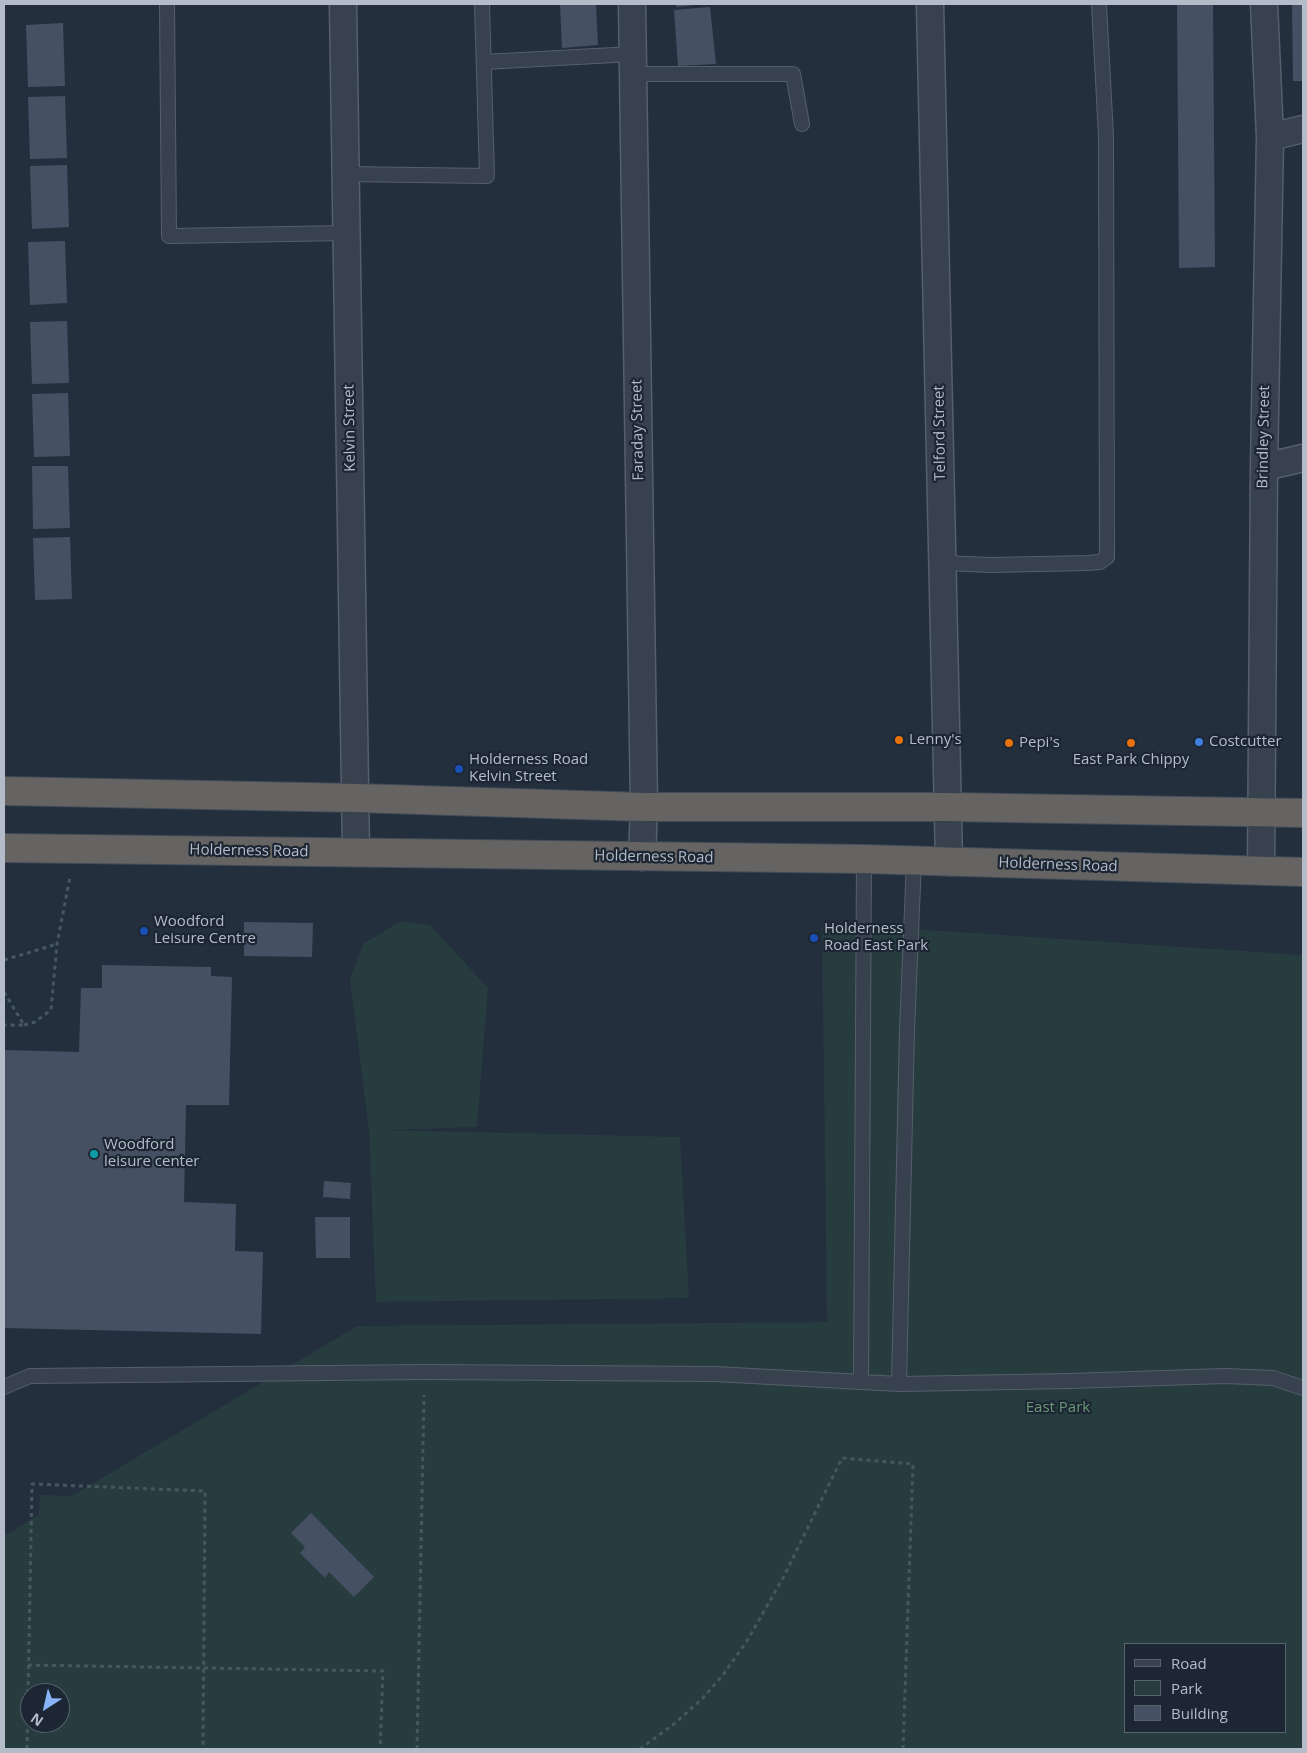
<!DOCTYPE html>
<html>
<head>
<meta charset="utf-8">
<style>
	body { margin:0 }
	#map { position:relative; width:1307px; height:1753px; overflow:hidden; background:#242f3e; font-family:"Open Sans",sans-serif }
	canvas { display:block }
	.frame { position:absolute; inset:0; border:5px solid #b4bcc9; pointer-events:none }
	.legend { position:absolute; left:1124px; top:1643px; width:162px; height:90px; box-sizing:border-box; background:#1d2633; border:1px solid #59626f; margin:0; padding:6px 9px; list-style:none; font-size:15px; color:#b4bcc9 }
	.legend li { display:flex; align-items:center; gap:10px; height:25px }
	.legend b { width:25px; border:1px solid #59626f }
	.north { position:absolute; left:20px; top:1683px; width:50px; height:50px; box-sizing:border-box; background:#1d2633; border:1px solid #59626f; border-radius:50%; rotate:215deg; font-size:14px; font-weight:700; line-height:20px; text-align:center; color:#b4bcc9 }
	.north::after { content:''; display:block; margin:auto; width:18px; height:22px; background:#8ab4f8; clip-path:polygon(50% 0,100% 100%,50% 72%,0 100%) }
</style>
</head>
<body>
<div id="map">
<canvas width="1307" height="1753"></canvas>
<div class="frame"></div>
<ul class="legend">
<li><b style="height:6px;background:#38414e"></b>Road</li>
<li><b style="height:14px;background:#263c3f"></b>Park</li>
<li><b style="height:14px;background:#455162"></b>Building</li>
</ul>
<div class="north">N</div>
</div>
<script>
const context = document.querySelector('canvas').getContext('2d');
context.lineJoin = 'round';
function fillPath(path, color) { context.fillStyle = color; context.fill(path, 'evenodd'); }
const poly = rows => new Path2D(rows.map(r => 'M' + r).join(''));
function stroke(path, color, width, dash) { context.strokeStyle = color; context.lineWidth = width; context.lineCap = dash ? 'butt' : 'round'; context.setLineDash(dash || []); context.stroke(path); }
function write(font, color, halo, rows, align = 'center') {
  context.font = font + ' "Open Sans",sans-serif'; context.lineWidth = 4.5; context.setLineDash([]); context.textBaseline = 'middle'; context.strokeStyle = halo; context.fillStyle = color; for (const [text, x, y, turn = 0] of rows) {
    context.save(); context.translate(x, y); context.rotate((+turn || 0) * Math.PI / 180); context.textAlign = isNaN(turn) ? turn : align; if (halo) context.strokeText(text, 0, 0); context.fillText(text, 0, 0); context.restore();
  }
}
const green = poly([
	[401,921,430,925,488,988,477,1127,384,1130,680,1137,689,1298,376,1302,369,1130,350,980,363,944],
	[822,923,1303,955,1303,1749,4,1749,4,1536,39,1515,40,1495,72,1496,357,1326,827,1322],
	[1126,1644,1286,1644,1286,1732,1126,1732],
	[30,1693,60,1693,60,1723,30,1723]
]);
const building = poly([
	[560,4,596,4,598,45,562,48],
	[676,4,695,4,695,5,676,7],
	[1177,4,1213,4,1215,267,1179,268],
	[1292,4,1303,4,1303,81,1293,81],
	[710,7,716,64,678,66,674,10],
	[63,23,65,86,28,87,26,25],
	[65,96,67,158,30,159,28,97],
	[67,165,69,227,32,229,30,166],
	[65,241,67,303,30,305,28,242],
	[67,321,69,383,32,384,30,322],
	[68,393,70,456,34,457,32,394],
	[32,466,68,466,70,528,33,529],
	[70,537,72,599,35,600,33,538],
	[244,922,313,923,312,957,244,956],
	[102,965,211,967,211,976,232,977,229,1105,186,1105,184,1202,236,1204,235,1251,263,1252,261,1334,4,1328,4,1050,79,1052,81,988,102,988],
	[324,1181,351,1183,350,1199,323,1197],
	[315,1217,350,1217,350,1258,316,1258],
	[311,1513,374,1577,354,1597,329,1572,325,1578,300,1553,305,1547,291,1533]
]);
const path = poly([
	[4,960,57,944],
	[4,992,24,1025,4,1025],
	[24,1025,35,1022,51,1010,57,944,70,877],
	[28,1665,383,1671,380,1749],
	[27,1749,32,1484,205,1491,203,1749],
	[417,1749,424,1395],
	[640,1749,674,1724,702,1699,722,1676,747,1641,783,1578,842,1458,913,1464,903,1749]
]);
const service = poly([
	[167,4,169,236,347,233],
	[484,62,633,54],
	[633,74,793,74,802,124],
	[346,174,487,176,482,4],
	[943,563,991,565,1087,563,1100,562,1107,557,1106,137,1099,4],
	[861,1381,864,859],
	[899,1384,907,1030,914,861],
	[4,1387,30,1376,425,1372,715,1374,899,1384,1070,1381,1225,1376,1273,1378,1303,1388]
]);
const minor = poly([
	[343,4,356,853],
	[632,4,644,807,642,857],
	[930,4,949,862],
	[1270,137,1303,129],
	[1264,467,1303,458],
	[1261,871,1264,467,1270,137,1264,4]
]);
const trunk = poly([
	[4,791,356,798,644,807,948,807,1303,813],
	[4,848,864,859,1303,872]
]);
const markers = [
	[899,740,5,"#e8710a"],
	[1199,742,5,"#3f7fe0"],
	[1009,743,5,"#e8710a"],
	[1131,743,5,"#e8710a"],
	[459,769,5,"#1a4fb4"],
	[144,931,5,"#1a4fb4"],
	[814,938,5,"#1a4fb4"],
	[94,1154,5,"#0f9aa8"]
];
const streetNames = [
	["Kelvin Street",350,428,-91],
	["Faraday Street",638,430,-91],
	["Telford Street",940,433,-91],
	["Brindley Street",1264,437,-89],
	["Holderness Road",249,851,1],
	["Holderness Road",654,857,1],
	["Holderness Road",1058,865,2]
];
const poiNames = [
	["Lenny's",909,740],
	["Costcutter",1209,742],
	["Pepi's",1019,743],
	["Holderness Road",469,760],
	["Kelvin Street",469,777],
	["East Park Chippy",1131,760,"center"],
	["Woodford",154,922],
	["Leisure Centre",154,939],
	["Holderness",824,929],
	["Road East Park",824,946],
	["Woodford",104,1145],
	["leisure center",104,1162]
];
const parkNames = [
	["East Park",1058,1408]
];
fillPath(green, '#263c3f');
fillPath(building, '#455162');
stroke(service, '#565f6c', 16);
stroke(minor, '#565f6c', 29);
stroke(trunk, '#434c59', 30);
stroke(path, '#44595c', 3, [4, 4]);
stroke(service, '#38414e', 14);
stroke(minor, '#38414e', 26);
stroke(trunk, '#656462', 28);
for (const [x, y, r, color] of markers) { const dot = new Path2D(); dot.arc(x, y, r, 0, 2 * Math.PI); context.fillStyle = color; context.fill(dot); stroke(dot, '#1d2633', 2); }
write('15px', '#b4bcc9', '#1d2633', streetNames);
write('15px', '#b4bcc9', '#1d2633', poiNames, 'left');
write('15px', '#6b9a76', '#1d2633', parkNames);
</script>
</body>
</html>
